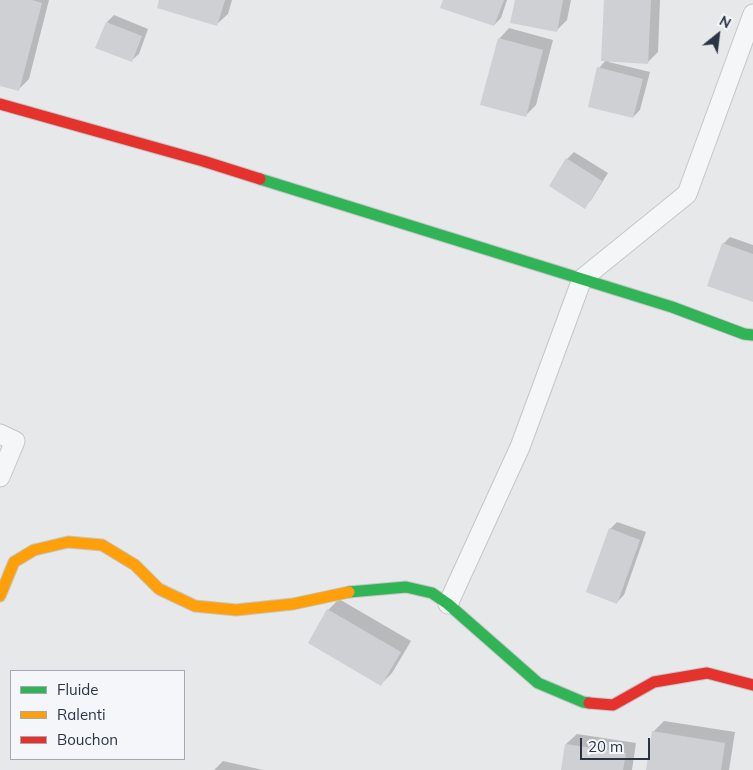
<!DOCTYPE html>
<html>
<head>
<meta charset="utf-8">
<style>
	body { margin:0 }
	#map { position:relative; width:753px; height:770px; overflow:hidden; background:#e6e8ea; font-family:Mulish,sans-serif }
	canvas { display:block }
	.legend { position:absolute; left:10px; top:670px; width:175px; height:90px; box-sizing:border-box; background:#f4f6f9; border:1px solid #a4a8b1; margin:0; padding:6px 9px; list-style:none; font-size:15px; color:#2b3445 }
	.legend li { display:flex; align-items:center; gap:10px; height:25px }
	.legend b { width:25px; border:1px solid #a4a8b1 }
	.north { position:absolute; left:693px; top:10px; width:50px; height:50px; -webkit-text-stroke:4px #f4f6f9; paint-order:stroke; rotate:29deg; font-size:14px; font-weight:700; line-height:20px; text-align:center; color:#2b3445 }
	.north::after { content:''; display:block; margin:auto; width:18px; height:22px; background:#2b3445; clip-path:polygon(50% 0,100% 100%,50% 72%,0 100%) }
	.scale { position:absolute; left:580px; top:738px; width:70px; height:22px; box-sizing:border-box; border:2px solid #2b3445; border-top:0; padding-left:6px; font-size:15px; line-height:18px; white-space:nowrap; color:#2b3445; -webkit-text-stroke:4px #f4f6f9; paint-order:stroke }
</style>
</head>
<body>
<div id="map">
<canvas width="753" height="770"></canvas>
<ul class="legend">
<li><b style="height:6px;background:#30b455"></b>Fluide</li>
<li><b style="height:6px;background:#ff9f0a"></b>Ralenti</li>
<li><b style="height:6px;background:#e5322d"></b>Bouchon</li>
</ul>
<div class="north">N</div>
<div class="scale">20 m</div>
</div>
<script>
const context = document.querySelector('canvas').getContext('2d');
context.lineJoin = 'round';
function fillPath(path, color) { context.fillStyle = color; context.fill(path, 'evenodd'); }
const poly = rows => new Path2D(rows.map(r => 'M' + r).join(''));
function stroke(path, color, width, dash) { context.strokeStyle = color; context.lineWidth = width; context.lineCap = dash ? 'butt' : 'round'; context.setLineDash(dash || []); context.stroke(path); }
const shadow = poly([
	[0,0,49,0,29,79,18,90,0,85],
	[161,0,232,0,228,14,217,24],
	[444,0,507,0,501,18,494,25],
	[516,0,571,0,567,20,557,30],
	[605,0,660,0,658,52,647,63,609,60,609,62,650,72,640,110,633,117,599,68,606,60],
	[114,15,148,29,139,54,131,61,107,22],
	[509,28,553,40,536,105,526,115,499,39],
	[574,152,608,173,591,200,584,207,567,159],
	[730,237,753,245,753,301,723,244],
	[617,522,646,532,624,595,617,602,610,529],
	[339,599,411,641,392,673,381,684,309,642,328,610],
	[664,721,735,732,729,770,647,770,653,732],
	[577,734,636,743,632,770,563,770,566,744],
	[223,761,263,770,214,770]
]);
const building = poly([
	[0,0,32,0,42,3,19,91,0,86],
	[159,0,225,0,217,26,157,8],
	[443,0,504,0,494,26,440,8],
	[515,0,563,0,557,32,510,23],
	[604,0,651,0,648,64,601,61],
	[106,22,142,36,132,62,95,48],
	[498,38,543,50,526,117,480,105],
	[597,67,643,79,633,118,588,107],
	[566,158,602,181,585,209,549,186],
	[722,243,753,254,753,302,707,286],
	[609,528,640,540,617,604,586,592],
	[327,609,401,652,381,686,308,643],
	[652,731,725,743,721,770,646,770],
	[565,744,626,753,623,770,561,770]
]);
const street = poly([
	[0,434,15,441,0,477],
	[448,604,520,447,582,279,687,194,753,14]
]);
const fast = poly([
	[260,179,672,307,744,334,753,335],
	[349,592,406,587,432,593,448,604,538,683,583,702,589,703]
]);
const slow = poly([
	[0,596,14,562,34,550,68,542,102,545,135,565,159,589,195,606,236,610,293,604,349,592]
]);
const jam = poly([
	[0,104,203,161,260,179],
	[589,703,613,705,654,682,707,673,753,685]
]);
fillPath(shadow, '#0003');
fillPath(building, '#ced0d3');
stroke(street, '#c4c6c8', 21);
stroke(fast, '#c4c6c8', 13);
stroke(slow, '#c4c6c8', 13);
stroke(jam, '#c4c6c8', 13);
stroke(street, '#f5f6f7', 19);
stroke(fast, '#30b455', 11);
stroke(slow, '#ff9f0a', 11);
stroke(jam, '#e5322d', 11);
</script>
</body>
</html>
